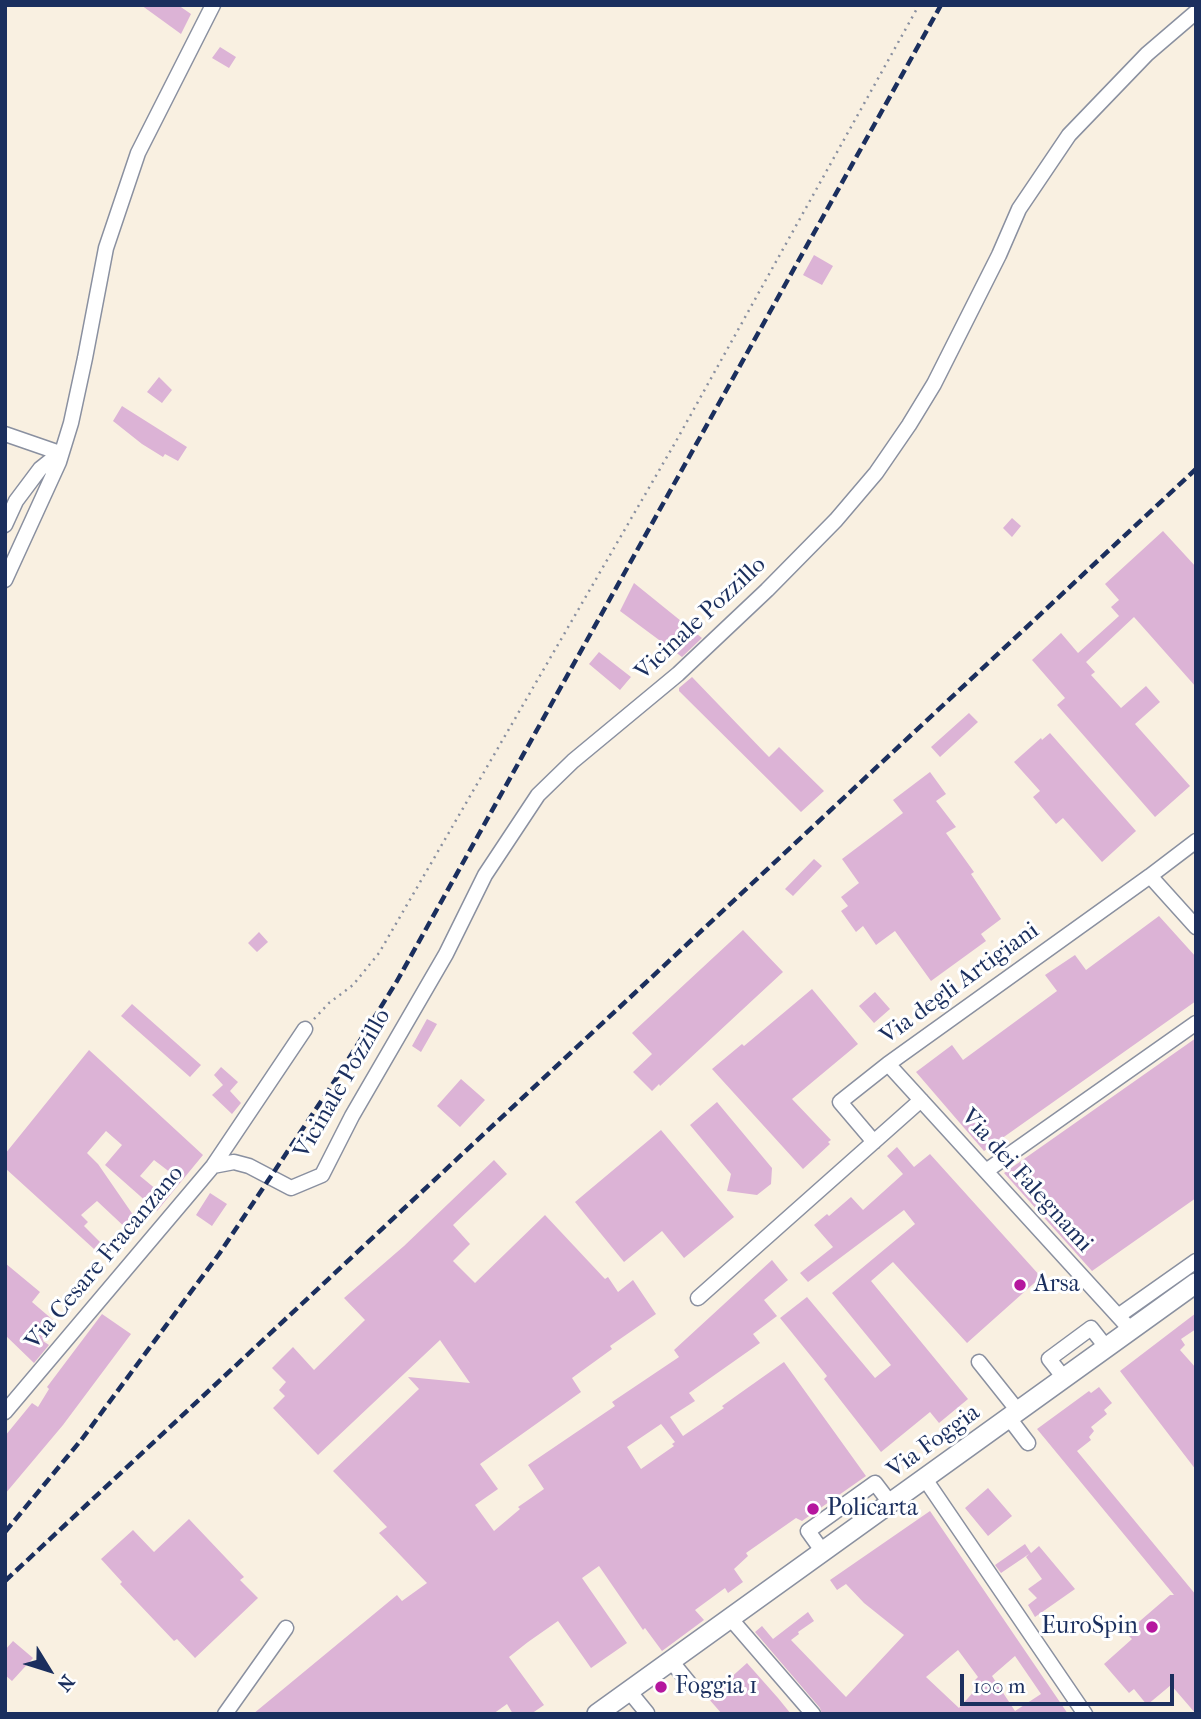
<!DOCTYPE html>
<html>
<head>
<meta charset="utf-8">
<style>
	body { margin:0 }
	#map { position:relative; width:1201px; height:1719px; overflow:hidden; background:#f9f0e1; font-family:"IM FELL French Canon",serif }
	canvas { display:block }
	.frame { position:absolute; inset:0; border:7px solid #1b2f5e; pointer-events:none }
	.north { position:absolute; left:14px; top:1635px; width:70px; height:70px; -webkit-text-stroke:5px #fff; paint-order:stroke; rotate:128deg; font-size:19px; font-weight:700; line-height:28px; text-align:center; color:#1b2f5e }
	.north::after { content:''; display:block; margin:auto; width:24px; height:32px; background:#1b2f5e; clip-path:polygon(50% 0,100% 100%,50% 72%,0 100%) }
	.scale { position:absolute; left:960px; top:1674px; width:214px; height:32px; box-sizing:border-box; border:4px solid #1b2f5e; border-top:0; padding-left:9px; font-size:21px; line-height:24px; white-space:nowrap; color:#1b2f5e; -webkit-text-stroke:5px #fff; paint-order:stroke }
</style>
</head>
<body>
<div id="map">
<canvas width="1201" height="1719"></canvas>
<div class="frame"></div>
<div class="north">N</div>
<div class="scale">100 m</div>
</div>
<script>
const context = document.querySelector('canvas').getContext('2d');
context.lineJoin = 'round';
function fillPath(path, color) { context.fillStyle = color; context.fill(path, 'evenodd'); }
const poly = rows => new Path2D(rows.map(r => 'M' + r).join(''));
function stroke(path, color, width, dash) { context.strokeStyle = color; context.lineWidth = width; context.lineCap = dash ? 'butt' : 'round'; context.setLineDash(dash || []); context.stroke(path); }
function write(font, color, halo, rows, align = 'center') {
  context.font = font + ' "IM FELL French Canon",serif'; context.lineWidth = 6; context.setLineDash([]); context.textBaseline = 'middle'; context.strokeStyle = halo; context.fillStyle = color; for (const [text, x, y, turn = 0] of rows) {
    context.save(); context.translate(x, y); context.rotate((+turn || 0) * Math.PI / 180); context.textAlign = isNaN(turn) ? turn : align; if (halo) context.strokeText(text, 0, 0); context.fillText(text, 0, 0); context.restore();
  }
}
const building = poly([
	[141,5,178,5,191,14,181,34],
	[220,47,236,57,229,68,212,58],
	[814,255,833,266,822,285,803,275],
	[159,377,172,390,162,403,147,392],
	[122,406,187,447,178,461,165,454,163,457,142,444,113,421],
	[1012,518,1021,526,1012,537,1003,528],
	[1163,531,1196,567,1196,687,1134,617,1086,662,1095,672,1091,675,1121,708,1146,686,1160,702,1135,724,1190,786,1155,817,1057,705,1065,698,1032,660,1061,633,1078,653,1119,616,1111,607,1119,600,1105,584],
	[634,583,702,638,682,657,620,611],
	[599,652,631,677,620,690,589,664],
	[692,677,769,757,779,747,824,791,801,812,679,691,679,688],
	[969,713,978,722,940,757,931,747],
	[1050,733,1136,831,1102,862,1063,818,1056,824,1033,797,1040,791,1014,762,1041,738,1042,740],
	[930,772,946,794,936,801,956,827,946,833,974,872,971,874,1001,919,981,934,986,941,931,981,895,931,876,945,863,926,856,932,841,911,848,906,841,897,859,883,842,859,903,813,893,800],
	[814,859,822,866,793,896,785,889],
	[1159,916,1196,957,1196,1001,984,1151,916,1072,952,1045,963,1060,1057,991,1045,975,1075,955,1086,970],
	[743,930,783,972,660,1086,659,1084,652,1091,633,1072,652,1054,632,1033],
	[259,932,268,942,257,952,248,943],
	[812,989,858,1044,792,1099,831,1140,828,1142,830,1144,803,1169,712,1069,742,1044,744,1046],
	[875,992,890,1009,874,1023,859,1006],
	[132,1004,201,1065,190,1077,121,1016],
	[427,1019,437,1024,421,1052,412,1046],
	[1196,1038,1196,1198,1092,1271,1004,1173],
	[89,1050,203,1155,157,1211,105,1165,122,1145,106,1131,87,1153,98,1164,138,1222,129,1231,97,1201,81,1215,88,1222,84,1226,100,1242,94,1249,5,1168,5,1154],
	[154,1160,171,1173,157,1190,140,1176],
	[221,1067,238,1082,230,1091,241,1103,232,1114,212,1095,223,1085,214,1075],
	[461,1079,485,1100,460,1127,437,1106],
	[717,1102,772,1168,771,1184,757,1195,727,1191,731,1174,690,1125],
	[661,1130,734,1217,684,1258,662,1231,624,1262,575,1202],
	[897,1147,914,1167,930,1154,1041,1277,967,1343,893,1262,871,1281,968,1399,939,1423,930,1412,881,1452,824,1379,827,1376,780,1318,807,1297,875,1378,891,1365,832,1293,915,1224,904,1210,808,1282,800,1273,833,1247,814,1225,827,1214,829,1216,851,1197,863,1210,903,1174,887,1156],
	[494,1160,507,1174,453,1225,470,1244,453,1261,475,1283,545,1215,605,1279,608,1277,618,1292,633,1280,656,1314,610,1346,612,1349,572,1378,581,1392,480,1464,498,1489,475,1505,494,1531,520,1509,518,1507,544,1489,528,1465,615,1406,612,1402,679,1357,674,1350,772,1260,788,1280,764,1300,777,1316,753,1334,760,1343,689,1393,695,1401,670,1417,683,1436,724,1408,722,1406,784,1362,866,1476,802,1521,796,1518,746,1553,748,1556,734,1569,743,1582,728,1593,725,1588,695,1610,704,1620,662,1651,645,1628,643,1630,599,1566,582,1578,627,1643,591,1668,558,1621,528,1642,509,1657,544,1705,531,1714,513,1714,507,1704,493,1714,253,1714,397,1595,402,1601,427,1583,379,1533,387,1527,333,1471,419,1389,408,1377,470,1383,440,1340,318,1455,273,1408,285,1396,279,1390,286,1382,272,1368,293,1347,314,1370,365,1320,344,1298,404,1246],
	[661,1424,675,1442,672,1444,674,1446,641,1469,627,1447],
	[210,1193,227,1204,212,1226,196,1215],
	[5,1263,40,1292,32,1302,53,1320,48,1326,52,1329,43,1341,49,1345,34,1363,5,1335],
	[1196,1313,1196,1329,1181,1339,1185,1345,1180,1350,1196,1368,1196,1470,1120,1371],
	[102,1314,131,1334,63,1425,5,1494,5,1436,32,1403,38,1407,49,1389,47,1387],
	[1099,1387,1112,1403,1104,1410,1107,1414,1091,1427,1094,1431,1089,1437,1091,1440,1077,1451,1196,1595,1196,1714,1171,1685,1147,1705,1134,1689,1129,1693,1104,1664,1132,1639,1126,1633,1170,1595,1174,1595,1037,1429,1089,1391,1091,1393],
	[988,1488,1012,1516,988,1536,965,1508],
	[930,1511,1068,1714,822,1714,820,1708,755,1632,762,1626,773,1639,808,1612,814,1621,798,1632,799,1634,791,1640,846,1697,904,1635,864,1603,846,1584,837,1590,830,1580],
	[958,1650,978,1677,972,1683,977,1688,959,1708,926,1677],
	[1015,1656,1041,1694,1015,1711,992,1676],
	[189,1519,244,1577,240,1580,258,1598,195,1658,177,1639,174,1641,120,1584,122,1582,101,1559,133,1530,154,1552],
	[1025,1544,1031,1553,1039,1546,1075,1589,1035,1617,1028,1605,1037,1598,1028,1589,1042,1579,1026,1557,1029,1554,1001,1573,995,1565],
	[13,1641,33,1658,12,1681,5,1675,5,1650],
	[747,1663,778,1698,791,1714,722,1714,708,1698]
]);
const path = poly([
	[314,1019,329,1003,353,985,379,953,675,443,919,5]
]);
const minor = poly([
	[5,434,60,453],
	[5,525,16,501,40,469,60,453],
	[5,580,59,462,71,423,85,358,106,248,138,153,213,5],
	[1150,876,1196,927],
	[888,1064,1130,1329],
	[874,1142,840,1102,888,1064,1150,876,1196,841],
	[213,1166,234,1162,249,1166,291,1188,322,1175,352,1116,446,954,485,875,538,795,573,761,678,674,767,590,836,520,876,473,909,425,934,384,999,255,1019,209,1069,135,1147,54,1196,12],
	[986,1171,1196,1023],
	[698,1298,921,1100],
	[1118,1316,1196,1261],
	[979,1362,1018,1411],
	[1064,1378,1049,1359,1091,1328,1106,1347],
	[5,1412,213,1166,305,1029],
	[1009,1418,1028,1443],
	[925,1479,1085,1714],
	[823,1552,808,1531,875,1483,891,1504],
	[730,1618,813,1714],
	[671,1661,689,1683],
	[629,1691,647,1713],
	[225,1714,286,1628]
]);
const major = poly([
	[597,1714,1196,1283]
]);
const rail = poly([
	[5,1532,82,1439,219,1254,338,1076,397,981,941,5],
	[5,1581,1196,469]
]);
const markers = [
	[1020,1285,7,"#b5179e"],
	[813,1509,7,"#b5179e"],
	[1152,1627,7,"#b5179e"],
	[661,1687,7,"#b5179e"]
];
const streetNames = [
	["Vicinale Pozzillo",701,619,-43],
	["Via degli Artigiani",960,984,-36],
	["Vicinale Pozzillo",343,1084,-60],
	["Via dei Falegnami",1026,1181,48],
	["Via Cesare Fracanzano",105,1258,-50],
	["Via Foggia",934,1442,-36]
];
const poiNames = [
	["Arsa",1034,1285],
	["Policarta",827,1509],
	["EuroSpin",1138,1627,"right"],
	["Foggia 1",675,1687]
];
fillPath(building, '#dcb3d6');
stroke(minor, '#8a90a0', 17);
stroke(major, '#8a90a0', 22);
stroke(path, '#8a90a0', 2.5, [2, 5]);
stroke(minor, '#fff', 14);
stroke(major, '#fff', 19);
stroke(rail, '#1b2f5e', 4.5, [10, 5]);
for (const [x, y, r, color] of markers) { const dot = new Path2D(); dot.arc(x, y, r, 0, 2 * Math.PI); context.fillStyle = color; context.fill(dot); stroke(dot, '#fff', 2.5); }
write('24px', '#1b2f5e', '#fff', streetNames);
write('24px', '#1b2f5e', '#fff', poiNames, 'left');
</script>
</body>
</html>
